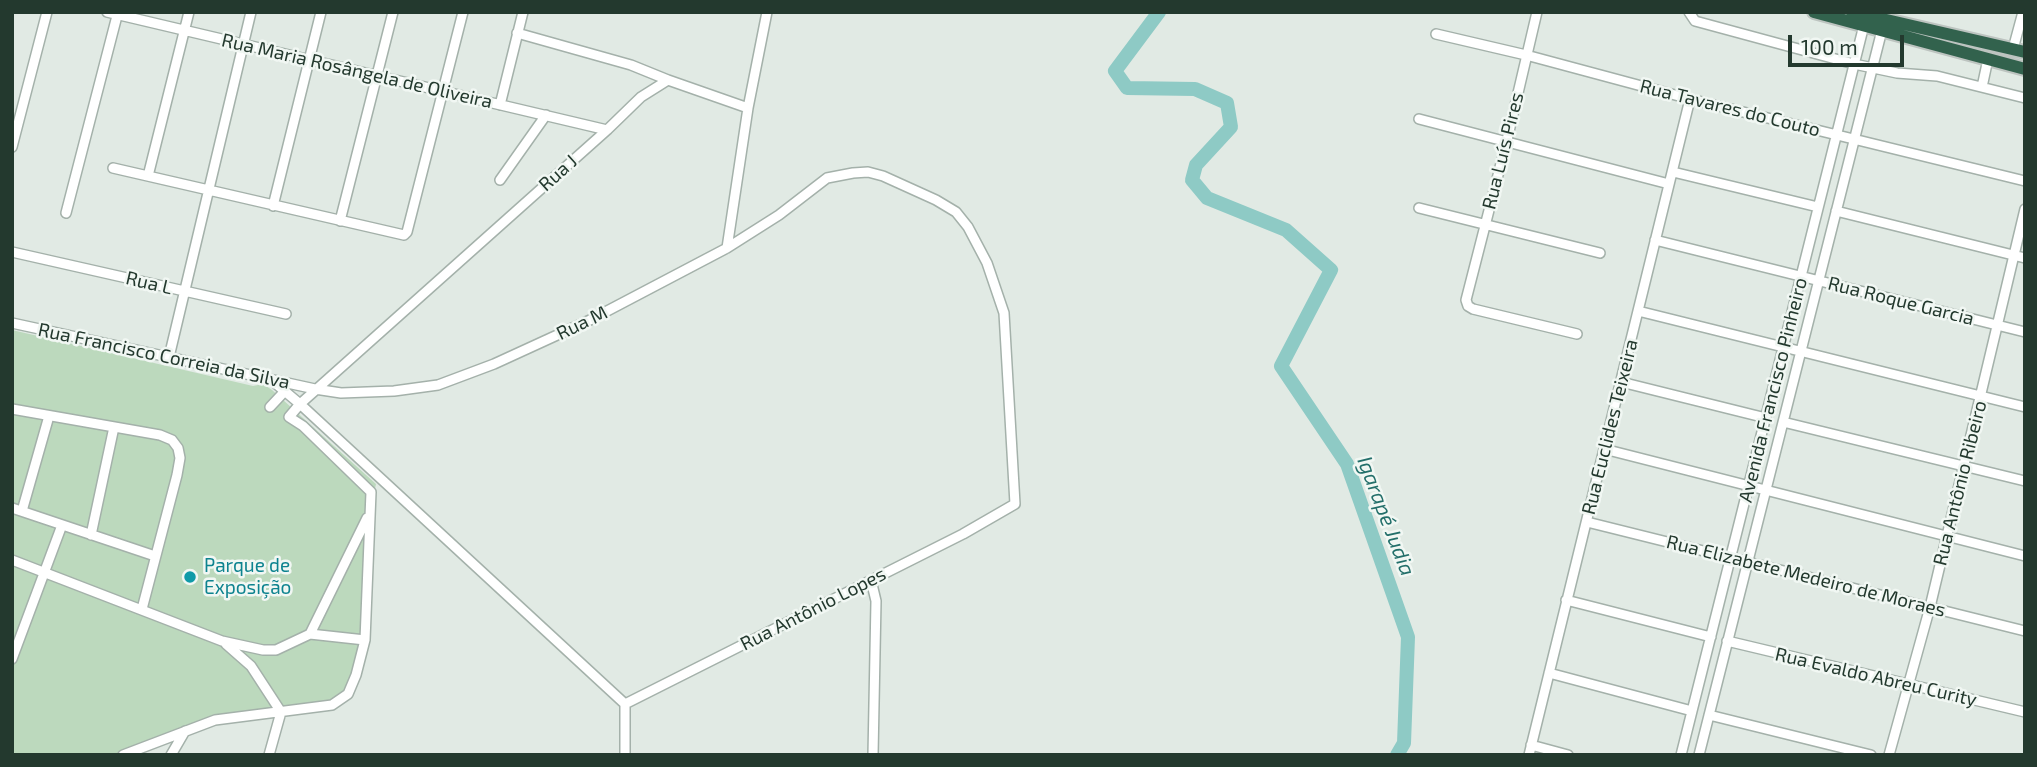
<!DOCTYPE html>
<html>
<head>
<meta charset="utf-8">
<style>
	body { margin:0 }
	#map { position:relative; width:2037px; height:767px; overflow:hidden; background:#e1eae4; font-family:"Exo 2",sans-serif }
	canvas { display:block }
	.frame { position:absolute; inset:0; border:14px solid #23392e; pointer-events:none }
	.scale { position:absolute; left:1788px; top:35px; width:116px; height:32px; box-sizing:border-box; border:4px solid #23392e; border-top:0; padding-left:9px; font-size:21px; line-height:24px; white-space:nowrap; color:#23392e; -webkit-text-stroke:5px #f1f7f3; paint-order:stroke }
</style>
</head>
<body>
<div id="map">
<canvas width="2037" height="767"></canvas>
<div class="frame"></div>
<div class="scale">100 m</div>
</div>
<script>
const context = document.querySelector('canvas').getContext('2d');
context.lineJoin = 'round';
function fillPath(path, color) { context.fillStyle = color; context.fill(path, 'evenodd'); }
const poly = rows => new Path2D(rows.map(r => 'M' + r).join(''));
function stroke(path, color, width, dash) { context.strokeStyle = color; context.lineWidth = width; context.lineCap = dash ? 'butt' : 'round'; context.setLineDash(dash || []); context.stroke(path); }
function write(font, color, halo, rows, align = 'center') {
  context.font = font + ' "Exo 2",sans-serif'; context.lineWidth = 5; context.setLineDash([]); context.textBaseline = 'middle'; context.strokeStyle = halo; context.fillStyle = color; for (const [text, x, y, turn = 0] of rows) {
    context.save(); context.translate(x, y); context.rotate((+turn || 0) * Math.PI / 180); context.textAlign = isNaN(turn) ? turn : align; if (halo) context.strokeText(text, 0, 0); context.fillText(text, 0, 0); context.restore();
  }
}
const green = poly([
	[12,330,253,386,263,384,272,390,376,484,370,513,365,640,356,675,341,701,215,720,123,755,12,755]
]);
const river = poly([
	[1159,12,1115,71,1127,88,1195,89,1227,103,1231,127,1196,165,1192,180,1207,198,1286,230,1331,270,1281,366,1347,464,1408,637,1404,743,1397,755]
]);
const minor = poly([
	[107,12,607,130],
	[1537,12,1507,140,1466,300,1468,306,1473,309,1577,334],
	[1689,12,1695,21,1854,64,1897,73,1937,76,2025,98],
	[517,33,631,65,668,80,748,108,767,12],
	[1436,34,1526,55,1690,99,2025,181],
	[2013,49,2023,12],
	[1982,87,1988,59],
	[500,105,523,12],
	[1419,119,1669,184],
	[12,147,47,12],
	[113,168,404,235,407,232,463,12],
	[1673,172,1818,207],
	[148,176,189,12],
	[500,180,546,115],
	[273,206,321,12],
	[1419,208,1600,253],
	[1836,211,2025,258],
	[66,213,118,12],
	[340,221,393,12],
	[1655,240,2025,332],
	[727,248,748,108],
	[12,252,286,314],
	[1638,311,2025,407],
	[12,323,315,389,341,393,394,391,438,385,494,364,590,320,727,248,779,215,827,178,853,173,868,172,883,176,936,200,956,212,968,227,987,263,1004,313,1015,504,963,534,625,704],
	[169,357,251,12],
	[1621,382,1766,418],
	[270,407,285,391],
	[12,409,160,435,172,440,178,448,180,458,177,475,142,609],
	[1783,422,2025,481],
	[1604,449,2025,556],
	[12,508,155,556],
	[22,511,49,416],
	[1587,522,2025,631],
	[91,535,114,427],
	[12,560,222,641,263,650,276,650,310,634,367,518],
	[871,580,876,601,873,755],
	[1566,600,1711,637],
	[310,634,365,640],
	[1727,641,2025,712],
	[226,644,251,666,281,712,269,755],
	[12,659,62,525],
	[1549,673,1692,711],
	[625,704,300,404,607,130,641,97,668,80],
	[1709,715,1871,755],
	[1531,745,1568,755],
	[123,755,215,720,332,705,348,694,356,675,365,640,371,492,303,426,289,417,300,404,275,383],
	[171,755,185,731],
	[625,755,625,704],
	[1529,755,1690,99],
	[1681,755,1864,25],
	[1699,755,1882,30],
	[1889,755,1930,607,2025,209]
]);
const highway = poly([
	[1814,12,2025,69],
	[1852,12,2025,52]
]);
const markers = [
	[190,577,7,"#0f9aa8"]
];
const streetNames = [
	["Rua Maria Rosângela de Oliveira",357,71,13],
	["Rua Tavares do Couto",1730,108,14],
	["Rua Luís Pires",1503,151,-76],
	["Rua J",558,173,-42],
	["Rua L",149,283,13],
	["Rua Roque Garcia",1901,301,14],
	["Rua M",582,323,-26],
	["Rua Francisco Correia da Silva",164,356,12],
	["Avenida Francisco Pinheiro",1773,390,-76],
	["Rua Euclides Teixeira",1610,427,-76],
	["Rua Antônio Ribeiro",1960,483,-76],
	["Rua Elizabete Medeiro de Moraes",1806,576,14],
	["Rua Antônio Lopes",813,609,-27],
	["Rua Evaldo Abreu Curity",1876,677,13]
];
const cultureNames = [
	["Parque de",204,566],
	["Exposição",204,588]
];
const waterNames = [
	["Igarapé Judia",1386,516,69]
];
fillPath(green, '#bcd9bd');
stroke(river, '#8ecac5', 14);
stroke(minor, '#a4b1aa', 12);
stroke(highway, '#bdc4c0', 16);
stroke(minor, '#fff', 9);
stroke(highway, '#32624d', 12);
for (const [x, y, r, color] of markers) { const dot = new Path2D(); dot.arc(x, y, r, 0, 2 * Math.PI); context.fillStyle = color; context.fill(dot); stroke(dot, '#f1f7f3', 2.5); }
write('19px', '#23392e', '#f1f7f3', streetNames);
write('19px', '#0d838f', '#f1f7f3', cultureNames, 'left');
write('italic 21px', '#236f6a', '#f1f7f3', waterNames);
</script>
</body>
</html>
